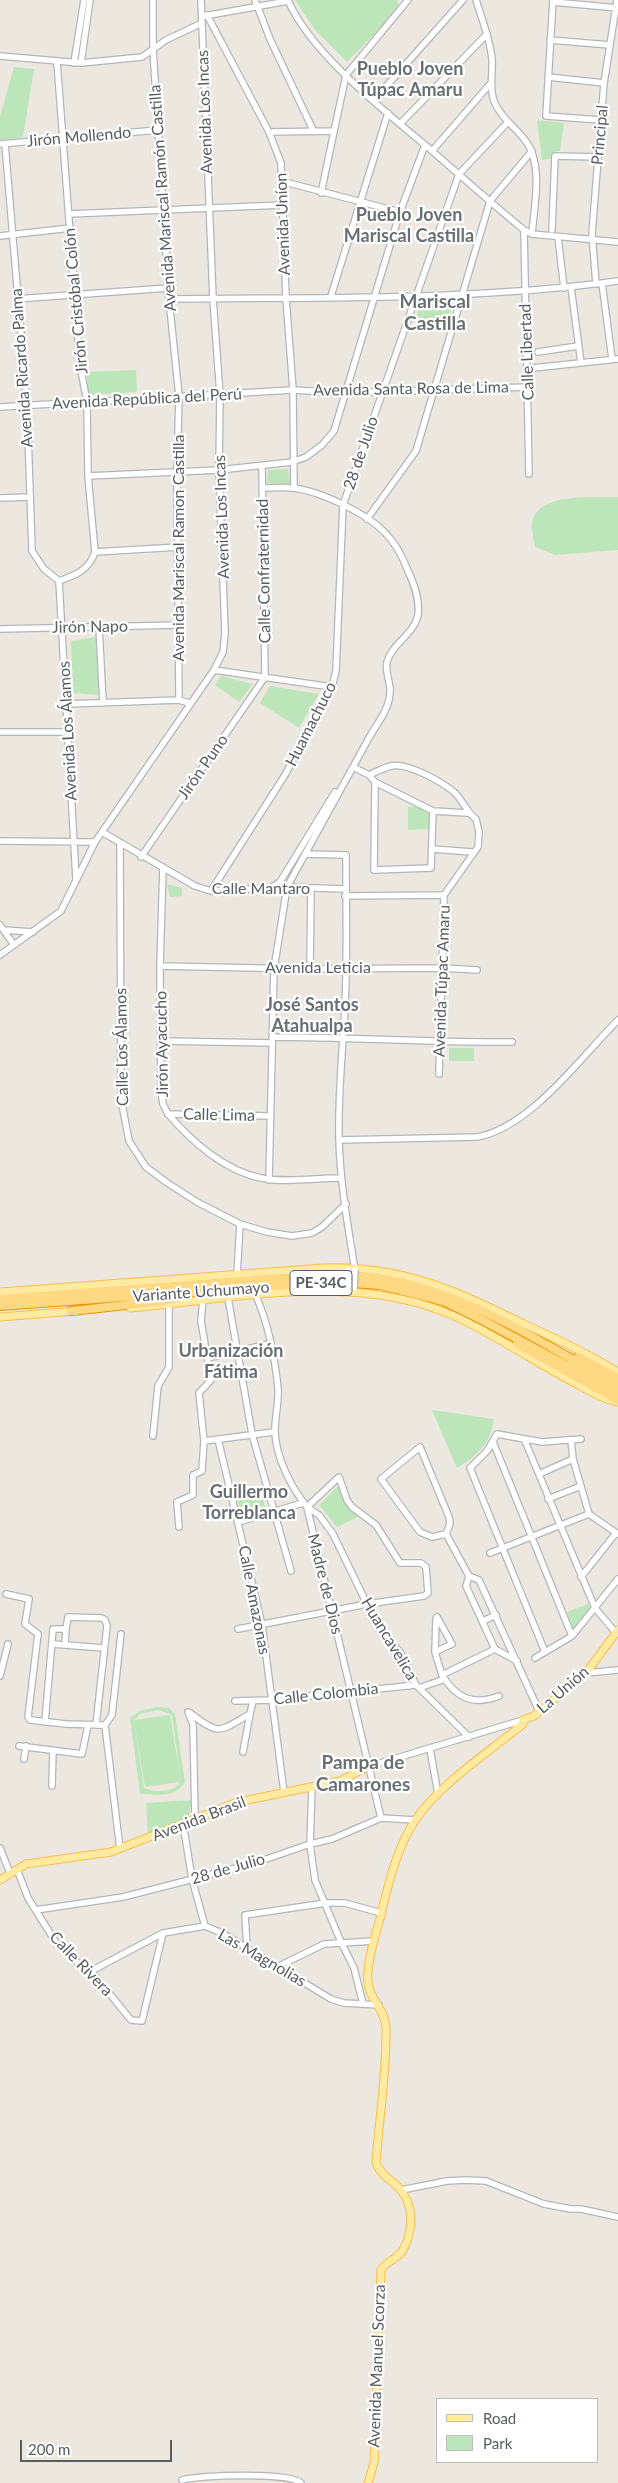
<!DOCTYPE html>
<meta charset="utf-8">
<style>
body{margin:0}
#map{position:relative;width:618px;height:2483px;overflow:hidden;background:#ece8df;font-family:Lato,sans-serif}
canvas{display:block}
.legend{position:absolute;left:436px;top:2398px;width:162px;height:65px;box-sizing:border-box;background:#fff;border:1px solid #bcbec0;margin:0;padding:6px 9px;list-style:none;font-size:15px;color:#585d61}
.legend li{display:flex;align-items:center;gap:10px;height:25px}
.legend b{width:25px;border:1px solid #bcbec0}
.scale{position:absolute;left:20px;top:2440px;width:152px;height:22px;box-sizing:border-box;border:2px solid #585d61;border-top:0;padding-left:6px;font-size:15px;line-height:18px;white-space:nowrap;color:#585d61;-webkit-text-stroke:4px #fff;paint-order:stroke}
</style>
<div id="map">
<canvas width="618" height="2483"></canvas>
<ul class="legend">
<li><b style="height:6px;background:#ffeaa1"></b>Road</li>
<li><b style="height:14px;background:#bce6b9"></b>Park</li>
</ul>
<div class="scale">200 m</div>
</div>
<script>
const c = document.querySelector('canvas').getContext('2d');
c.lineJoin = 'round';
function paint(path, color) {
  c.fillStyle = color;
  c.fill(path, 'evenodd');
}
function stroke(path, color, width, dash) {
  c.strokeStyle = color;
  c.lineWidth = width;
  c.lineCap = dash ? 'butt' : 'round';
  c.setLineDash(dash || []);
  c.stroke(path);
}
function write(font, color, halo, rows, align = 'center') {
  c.font = font + ' Lato,sans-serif';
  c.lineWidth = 4.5;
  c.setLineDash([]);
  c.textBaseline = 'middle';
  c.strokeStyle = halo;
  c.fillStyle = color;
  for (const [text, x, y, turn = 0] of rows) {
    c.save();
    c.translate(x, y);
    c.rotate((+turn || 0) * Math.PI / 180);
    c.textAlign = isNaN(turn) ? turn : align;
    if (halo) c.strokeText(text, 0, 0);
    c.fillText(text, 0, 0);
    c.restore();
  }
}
paint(new Path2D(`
 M 295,0 L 397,0 L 399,9 L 347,62 L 315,30 Z
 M 14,67 L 34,69 L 23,137 L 0,140 L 0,116 Z
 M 537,120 L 564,123 L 560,151 L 554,152 L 551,159 L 542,160 Z
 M 454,300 L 446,332 L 415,322 L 420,302 Z
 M 136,370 L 137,392 L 88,395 L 87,372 Z
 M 288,469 L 290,484 L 267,483 L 268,470 Z
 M 618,497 L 618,550 L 555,555 L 535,547 C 534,539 531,530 532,523 C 536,492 595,498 618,497 Z
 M 96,637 L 99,695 L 73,693 L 71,641 Z
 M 221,676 L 253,684 L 239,702 L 215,685 Z
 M 270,686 L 319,694 L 299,728 L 260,703 Z
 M 428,805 L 430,829 L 408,830 L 408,807 Z
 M 167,884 L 182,888 L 182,896 L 170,897 Z
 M 449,1048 L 474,1048 L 474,1061 L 449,1061 Z
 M 432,1410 L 494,1419 C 491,1443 477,1456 457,1468 Z
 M 339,1485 L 349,1509 L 360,1516 L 337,1527 L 319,1505 Z
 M 260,1487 L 266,1510 L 242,1517 L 235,1492 Z
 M 588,1604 L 591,1610 L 574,1631 L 567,1612 Z
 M 156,1707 L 169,1708 L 175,1714 L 185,1782 C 174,1799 157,1794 140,1794 L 130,1718 L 140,1711 ZM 158,1710 L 172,1715 L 181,1781 L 170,1715 L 134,1720 L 145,1787 L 180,1782 C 173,1793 155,1793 144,1788 L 134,1720 L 140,1714 Z
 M 191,1800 L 189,1817 L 148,1834 L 146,1803 Z`), '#bce6b9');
const minor = new Path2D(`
 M 153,0 L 153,49 L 169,299 L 179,396 L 177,472 L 179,700
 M 255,0 L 270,39 L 314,132
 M 288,0 C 310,53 387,113 431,150 C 462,177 492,204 524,230 L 532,234 L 618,242
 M 476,0 C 482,19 490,39 492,59 C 493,74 489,87 494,101 C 500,117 515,127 525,140 C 544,164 534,206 532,234
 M 553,0 L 546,116 L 601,120
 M 553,2 L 618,8
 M 207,15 L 269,132 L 281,163 L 286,298 L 293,390 L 294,488
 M 204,16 L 288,1
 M 550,40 L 610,45
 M 0,56 L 81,63 L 142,57 L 166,40 L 202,23
 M 57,62 L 80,365 L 87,402 L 88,476 L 95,552 C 89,570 76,575 59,581
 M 74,63 L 84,0
 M 81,63 L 90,0
 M 548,77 L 604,83
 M 374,100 L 463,0
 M 400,124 L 487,34
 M 269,132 L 333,131
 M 0,144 L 158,130
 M 5,144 L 27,405 L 32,551 L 44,569 L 59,581
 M 432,151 L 491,83
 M 281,181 L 400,212
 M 321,193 L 346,75 L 408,0
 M 69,214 L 282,205
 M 524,230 L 529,474
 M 552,230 L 555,156 L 598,157
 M 0,236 L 70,228
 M 558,237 L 564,288
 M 602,283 L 612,359
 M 596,284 L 592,234 L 604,83 L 617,0
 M 571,287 L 581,363
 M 331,296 L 388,113
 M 16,299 L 168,288
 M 169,299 C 318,297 470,301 618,281
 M 538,352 L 578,346
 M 533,368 L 618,359
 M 0,407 L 293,390 L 345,393 L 528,387
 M 88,476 L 219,470 L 292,462 L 306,457 L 322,445 L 334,431 L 400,212 L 425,145
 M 262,488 C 272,488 283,487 293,488 C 320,491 369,514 387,535 C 397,545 403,558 408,571 C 414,584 420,599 418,615 C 414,635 392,643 387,662 C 385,670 389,679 390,688 C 391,707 379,721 370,736 L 287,887 L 274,969 L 269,1180
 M 0,498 L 30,497
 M 367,519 L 416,451 L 490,201 L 532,151
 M 95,552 L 179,547
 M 59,581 L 76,879
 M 99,627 L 103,703
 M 0,629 L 180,625
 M 214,670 L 332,687
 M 66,704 L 179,700 L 189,703
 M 0,732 L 68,732
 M 353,767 L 369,775 L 375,782 L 433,811 L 468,813
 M 369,775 C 376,772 383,768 391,766 C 407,762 442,782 454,792 C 463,800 466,812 476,819 L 479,832 L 478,847 L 444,895 L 439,1074
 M 375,782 L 374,870 L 431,868 L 433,811
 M 102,832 L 195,886 L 211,891 L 287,887 L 345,889
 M 0,841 L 95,842
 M 120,843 L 121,1099 L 129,1141 L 146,1167 L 166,1182 L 197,1202 L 240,1224 L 267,1232 L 292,1236 L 312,1233 L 322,1227 L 346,1204
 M 432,849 L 472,852
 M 305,854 L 346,855 C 346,915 348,976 343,1037 C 341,1071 338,1104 339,1139 C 340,1182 348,1227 355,1270
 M 141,857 L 265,677 L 262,466
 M 163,867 L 160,966 L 161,1090 L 163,1104 L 168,1114 C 191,1141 225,1171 261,1178 C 284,1183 317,1178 341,1178
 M 272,887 L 280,882 L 335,792
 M 211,891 L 285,775 L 332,687 L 336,671 L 343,505 L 459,174 L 508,122
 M 345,896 L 444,895
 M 0,925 L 14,945
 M 4,930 L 33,932
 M 0,955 L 61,911 L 95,842 L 214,670 L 223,652 L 225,633 L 219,470 L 220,395 L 213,299 L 201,0
 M 160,966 L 304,969 L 443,968 L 477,970
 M 310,969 L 311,888
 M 272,1037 C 352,1037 432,1043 512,1042
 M 162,1041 L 272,1043
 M 168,1114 L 270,1116
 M 339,1140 L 477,1137 C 530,1128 581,1057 618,1020
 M 237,1275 L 240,1224
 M 256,1296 C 268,1323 275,1359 278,1388 C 279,1402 275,1416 275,1430 C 275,1456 291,1487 307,1507 L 381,1818
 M 228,1298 L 252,1434 L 291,1571
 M 207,1358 L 269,1344
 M 153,1436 L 158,1386 L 169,1367 L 169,1305
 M 218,1439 L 262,1625 L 284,1792
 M 571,1440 L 573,1459 L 589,1514 L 618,1534
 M 204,1441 L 274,1432
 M 525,1441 L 595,1608 L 616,1633
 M 493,1442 L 572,1636
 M 539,1474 L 573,1459
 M 548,1499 L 581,1486
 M 307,1507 L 319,1515 L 333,1534 L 379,1629 L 400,1652 L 416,1685 L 469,1737
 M 238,1522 L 303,1503
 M 179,1527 L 177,1502 L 193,1495 L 193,1475 L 202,1471 L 204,1441 L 199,1393 L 211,1380 L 201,1321 L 203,1300
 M 446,1534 L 432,1537 L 420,1532 L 381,1479 L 420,1447 L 449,1517 L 450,1524 L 446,1534 L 469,1576 L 479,1580 L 539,1711
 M 490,1553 L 589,1514
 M 469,1576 L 466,1586 L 495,1649 L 517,1661
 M 581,1577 L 616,1533
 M 6,1594 L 29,1599 L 25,1624 L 38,1634 L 28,1717 L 30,1720 L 66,1724 L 105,1725 L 112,1715 L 121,1634
 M 483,1621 L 496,1615
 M 238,1629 L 367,1604 L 424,1596 L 428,1593 L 426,1567 L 421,1563 L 400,1563 L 376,1525 L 352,1507 L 347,1500 L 339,1477 L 307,1507
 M 52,1644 L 104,1648
 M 65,1645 L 66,1629
 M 435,1652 L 452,1644 L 437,1617 L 436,1619 L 435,1652 L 442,1675 L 495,1649
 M 545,1652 L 470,1468 L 487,1451 L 497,1434 L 542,1442 L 581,1439
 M 535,1658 L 572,1636 L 618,1579
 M 586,1673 L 618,1670
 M 442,1675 C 456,1698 473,1706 499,1696
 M 0,1676 L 8,1644
 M 419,1688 L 445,1679
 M 235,1701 L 270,1700 L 416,1685
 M 188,1712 L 193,1724 L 195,1818
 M 190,1713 C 220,1736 218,1732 250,1714 L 253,1701
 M 45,1722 L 53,1629 L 66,1629 L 68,1617 L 102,1618 L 105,1620 L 107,1626 L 96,1725
 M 105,1725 L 120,1849
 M 19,1746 L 82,1754 L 88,1725
 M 430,1749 L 438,1794
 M 243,1752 L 250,1714
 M 24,1759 L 26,1746
 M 367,1767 L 523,1720
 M 52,1786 L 53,1750
 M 312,1786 L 310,1844 L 315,1880 L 341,1942 L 354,1968 L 363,2004
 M 183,1823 L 192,1879 L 205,1926
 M 0,1848 L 10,1873
 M 17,1869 L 28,1898 L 55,1941 L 78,1963 L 91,1971 L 131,2020 L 142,2021 L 163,1933
 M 36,1910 L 123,1897 L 252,1864 L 310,1844 L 332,1839 L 381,1818 L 415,1820
 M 247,1947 L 245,1915 L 326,1903 L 345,1903 L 381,1913
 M 277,1967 L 324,1944 L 374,1941
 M 91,1971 L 163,1933 L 205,1926 L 222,1933 L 331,1999 L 344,2003 L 379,2005
 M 401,2190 L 447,2181 L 465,2180 L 486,2181 L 544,2204 L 571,2209 L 581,2209 L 618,2217
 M 182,2480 C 200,2475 290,2472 301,2483`);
const major = new Path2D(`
 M 0,1292 L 323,1268 C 400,1264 459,1292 526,1325 C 557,1339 589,1354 618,1372
 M 130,1308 C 234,1299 356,1271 454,1316 C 496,1335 533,1361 573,1382 C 588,1390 602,1399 618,1402
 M 0,1317 L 76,1311
 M 0,1880 L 26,1864 L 111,1852 L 238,1802 L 340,1781 L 367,1767
 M 368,2483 L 374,2463 L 381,2270 C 386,2261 398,2259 403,2250 C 413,2231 415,2205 399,2188 C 391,2180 380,2174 376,2163 C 379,2118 387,2072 386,2027 C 385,2009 369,1999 368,1982 C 366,1965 375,1936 380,1919 C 388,1886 396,1848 416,1819 C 440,1784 490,1751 523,1724 L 523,1720 L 534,1716 L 586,1673 L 618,1630`);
const highway = new Path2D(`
 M 0,1299 L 328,1275 C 439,1272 524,1334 618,1385
 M 0,1306 L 314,1283 L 340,1282 L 380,1285 L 443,1301 L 482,1320 L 618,1393
 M 71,1311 L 163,1301 L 181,1297
 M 517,1344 L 618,1400
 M 578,1357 L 618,1378`);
stroke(minor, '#b2b6bb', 8);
stroke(major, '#fabd4a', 9);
stroke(highway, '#eb9300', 10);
stroke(minor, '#fff', 5.5);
stroke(major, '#ffeaa1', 7);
stroke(highway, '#ffd883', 8);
const minorBridge = new Path2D(`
 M 348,1288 L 348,1270
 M 354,1288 L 355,1270`);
stroke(minorBridge, '#b2b6bb', 8, []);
stroke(minorBridge, '#fff', 5.5);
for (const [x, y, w] of [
 [321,1283,62]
]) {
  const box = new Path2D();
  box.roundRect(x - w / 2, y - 12.5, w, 25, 4);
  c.fillStyle = '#fff';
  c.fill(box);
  stroke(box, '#585d61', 1);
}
write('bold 15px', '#585d61', null, [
 ["PE-34C",321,1283]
]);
write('16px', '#585d61', '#fff', [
 ["Avenida Los Incas",205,112,-92],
 ["Principal",600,135,-85],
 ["Jirón Mollendo",79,137,-5],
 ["Avenida Mariscal Ramón Castilla",163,198,-94],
 ["Avenida Uníon",283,224,-92],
 ["Jirón Cristóbal Colón",76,301,-95],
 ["Calle Libertad",527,352,-92],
 ["Avenida Ricardo Palma",22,368,-94],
 ["Avenida Santa Rosa de Lima",411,389,-1],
 ["Avenida República del Perú",147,399,-3],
 ["28 de Julio",361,453,-71],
 ["Avenida Los Incas",222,517,-92],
 ["Avenida Mariscal Ramon Castilla",179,548,-90],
 ["Calle Confraternidad",264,571,-91],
 ["Jirón Napo",90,627,-1],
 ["Huamachuco",311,724,-63],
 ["Avenida Los Álamos",68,731,-93],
 ["Jirón Puno",203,767,-55],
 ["Calle Mantaro",261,889],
 ["Avenida Leticia",318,968],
 ["Avenida Túpac Amaru",442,981,-88],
 ["Jirón Ayacucho",162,1044,-91],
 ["Calle Los Álamos",122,1047,-91],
 ["Calle Lima",219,1115,1],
 ["Variante Uchumayo",201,1292,-4],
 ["Madre de Dios",325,1584,76],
 ["Calle Amazonas",254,1600,79],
 ["Huancavelica",389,1639,59],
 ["La Unión",563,1690,-41],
 ["Calle Colombia",326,1694,-6],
 ["Avenida Brasil",199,1819,-21],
 ["28 de Julio",228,1869,-16],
 ["Las Magnolias",262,1958,30],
 ["Calle Rivera",81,1964,46],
 ["Avenida Manuel Scorza",377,2366,-88]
]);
write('bold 18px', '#696f73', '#fff', [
 ["Pueblo Joven",410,69],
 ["Túpac Amaru",410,90],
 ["Pueblo Joven",409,215],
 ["Mariscal Castilla",409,236],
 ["José Santos",312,1005],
 ["Atahualpa",312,1026],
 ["Urbanización",231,1351],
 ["Fátima",231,1372],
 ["Guillermo",249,1492],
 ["Torreblanca",249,1513]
]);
write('bold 19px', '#696f73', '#fff', [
 ["Mariscal",435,302],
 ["Castilla",435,324],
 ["Pampa de",363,1763],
 ["Camarones",363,1785]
]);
</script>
